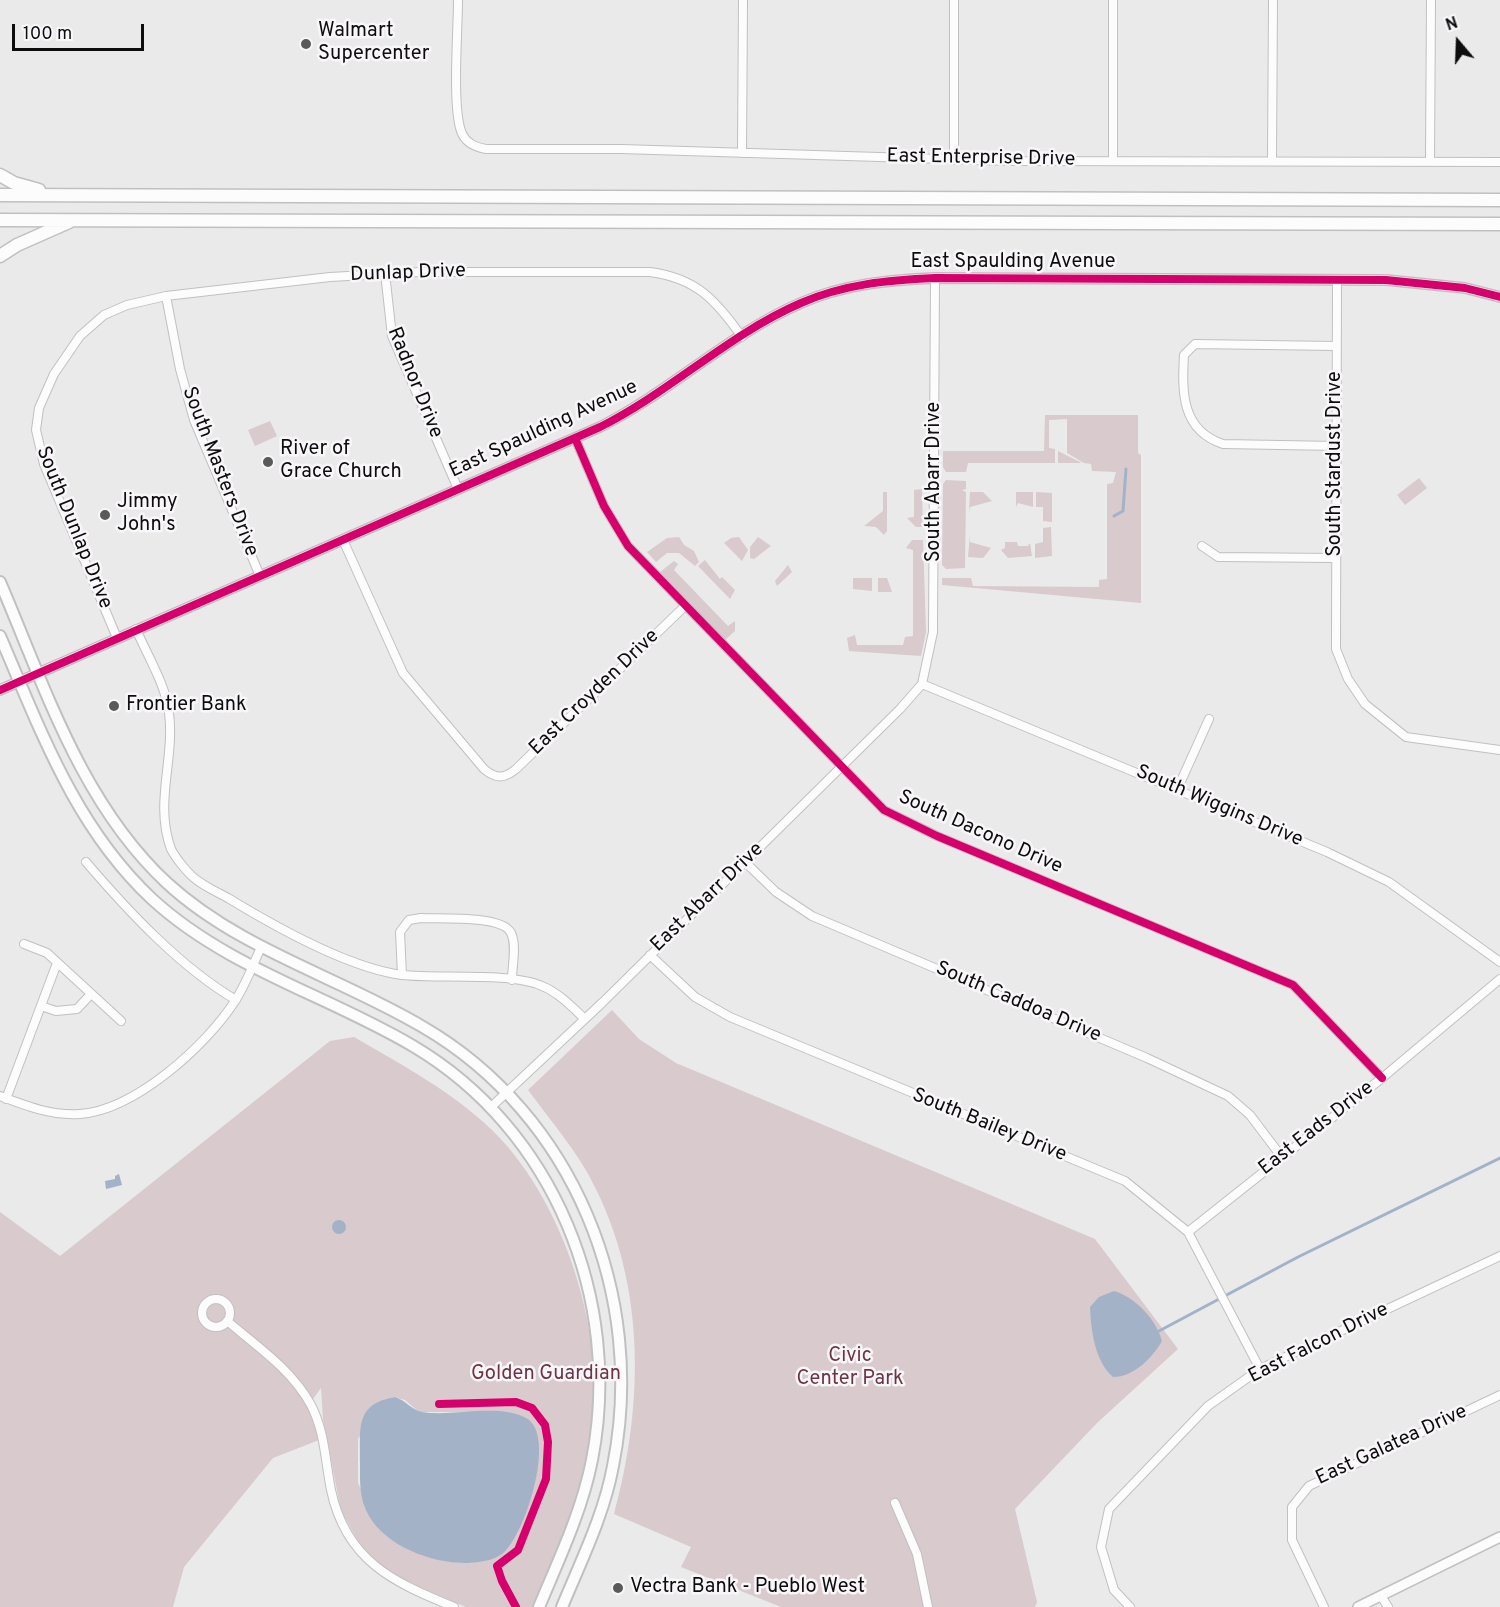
<!DOCTYPE html>
<style>
body{margin:0}
#map{position:relative;width:1500px;height:1607px;overflow:hidden;background:#eaeaeb;font-family:Overpass,sans-serif}
canvas{display:block}
.north{position:absolute;left:1428px;top:12px;width:60px;height:60px;-webkit-text-stroke:4px #f8f6f9;paint-order:stroke;rotate:341deg;font-size:16px;font-weight:700;line-height:24px;text-align:center;color:#0d0d0d}
.north::after{content:'';display:block;margin:auto;width:21px;height:27px;background:#0d0d0d;clip-path:polygon(50% 0,100% 100%,50% 72%,0 100%)}
.scale{position:absolute;left:12px;top:24px;width:132px;height:27px;box-sizing:border-box;border:3px solid #0d0d0d;border-top:0;padding-left:8px;font-size:18px;line-height:21px;white-space:nowrap;color:#0d0d0d;-webkit-text-stroke:4px #f8f6f9;paint-order:stroke}
</style>
<div id="map">
<canvas width="1500" height="1607"></canvas>
<div class="north">N</div>
<div class="scale">100 m</div>
</div>
<script>
const c = document.querySelector('canvas').getContext('2d');
c.lineJoin = 'round';
function paint(path, color) {
  c.fillStyle = color;
  c.fill(path, 'evenodd');
}
function stroke(path, color, width, dash) {
  c.strokeStyle = color;
  c.lineWidth = width;
  c.lineCap = dash ? 'butt' : 'round';
  c.setLineDash(dash || []);
  c.stroke(path);
}
function write(font, color, halo, rows, align = 'center') {
  c.font = font + ' Overpass,sans-serif';
  c.lineWidth = 5;
  c.setLineDash([]);
  c.textBaseline = 'middle';
  c.strokeStyle = halo;
  c.fillStyle = color;
  for (const [text, x, y, turn = 0] of rows) {
    c.save();
    c.translate(x, y);
    c.rotate((+turn || 0) * Math.PI / 180);
    c.textAlign = isNaN(turn) ? turn : align;
    if (halo) c.strokeText(text, 0, 0);
    c.fillText(text, 0, 0);
    c.restore();
  }
}
paint(new Path2D(`
 M 1045,415 L 1138,415 L 1138,453 L 1141,455 L 1141,603 L 942,585 L 942,578 L 971,578 L 973,586 L 1099,587 L 1099,580 L 1107,579 L 1107,484 L 1113,483 L 1116,472 L 1092,471 L 1091,464 L 1084,463 L 1067,453 L 1067,419 L 1049,420 L 1049,448 L 1055,449 L 1055,463 L 968,463 L 966,472 L 946,472 L 943,467 L 943,451 L 1044,451 Z
 M 270,421 L 277,436 L 255,446 L 248,430 Z
 M 1058,451 L 1080,462 L 1081,463 L 1058,463 Z
 M 1419,478 L 1427,488 L 1405,505 L 1397,495 Z
 M 946,480 L 966,481 L 966,489 L 962,490 L 966,492 L 965,568 L 946,569 L 942,565 L 943,484 Z
 M 922,489 L 923,527 L 916,527 L 907,518 L 914,517 L 914,490 Z
 M 883,492 L 887,492 L 887,531 L 884,535 L 876,527 L 864,526 L 883,511 Z
 M 970,492 L 983,492 L 992,501 L 970,507 L 969,513 Z
 M 1016,492 L 1033,492 L 1033,507 L 1018,503 L 1016,507 Z
 M 1036,492 L 1052,493 L 1052,522 L 1043,521 L 1043,507 L 1036,507 Z
 M 1051,527 L 1052,556 L 1035,558 L 1035,544 L 1043,542 L 1043,528 Z
 M 970,535 L 970,542 L 991,548 L 983,558 L 968,557 Z
 M 679,537 L 684,545 L 694,551 L 699,562 L 695,566 L 679,553 L 667,553 L 656,562 L 647,552 L 667,538 Z
 M 739,537 L 748,550 L 742,561 L 724,543 L 731,538 Z
 M 758,537 L 771,546 L 754,559 L 750,558 L 750,547 Z
 M 912,540 L 923,540 L 926,632 L 921,656 L 849,651 L 847,638 L 855,635 L 857,645 L 903,645 L 905,637 L 913,636 L 913,550 L 906,548 Z
 M 1005,542 L 1017,542 L 1018,546 L 1028,546 L 1030,543 L 1032,556 L 1008,558 L 1001,550 L 1005,548 Z
 M 705,560 L 720,579 L 722,577 L 735,590 L 730,599 L 698,566 Z
 M 674,561 L 678,564 L 674,570 L 728,626 L 735,621 L 735,631 L 725,640 L 660,572 Z
 M 788,565 L 792,572 L 777,586 L 775,581 Z
 M 853,578 L 872,578 L 872,591 L 853,589 Z
 M 878,578 L 887,578 L 892,592 L 878,592 Z
 M 612,1010 L 639,1039 L 676,1063 L 1095,1239 L 1178,1349 L 1097,1423 L 1015,1509 L 1037,1602 L 1035,1607 L 781,1607 L 681,1567 L 691,1547 L 614,1514 C 645,1401 646,1277 587,1172 C 570,1143 548,1117 528,1090 Z
 M 354,1037 C 402,1065 453,1092 493,1131 C 569,1206 611,1350 590,1455 C 579,1508 553,1557 532,1607 L 466,1607 L 398,1579 L 362,1548 L 341,1511 L 323,1419 L 321,1388 L 310,1403 L 319,1440 L 273,1458 L 184,1567 L 173,1607 L 0,1607 L 0,1212 L 60,1256 L 330,1041 ZM 394,1397 L 405,1400 L 419,1412 L 493,1412 L 524,1417 L 463,1563 L 444,1561 L 412,1551 L 393,1539 L 381,1530 L 358,1483 L 358,1439 L 385,1399 Z`), '#d8cacd');
paint(new Path2D(`
 M 119,1174 L 122,1185 L 106,1189 L 105,1181 L 115,1179 L 115,1176 Z
 M332 1227a7 7 0 1 1 14 0a7 7 0 1 1-14 0Z
 M 1114,1291 C 1135,1297 1156,1319 1162,1341 C 1152,1358 1134,1377 1113,1377 C 1095,1361 1091,1331 1090,1307 L 1099,1297 Z
 M 395,1397 C 405,1400 412,1410 422,1412 C 452,1417 498,1403 526,1418 C 558,1435 524,1538 502,1554 C 492,1561 480,1562 468,1563 C 434,1564 387,1547 369,1516 C 359,1499 360,1482 360,1463 C 361,1431 353,1404 395,1397 Z`), '#a3b2c7');
stroke(new Path2D(`
 M 1114,516 L 1123,511 L 1126,469
 M 1159,1331 L 1298,1257 L 1500,1158`), '#a3b2c7', 3);
const minor = new Path2D(`
 M 458,0 C 458,31 452,105 461,131 C 465,143 475,147 486,149 L 621,149 L 1008,161 L 1500,162
 M 742,153 L 743,0
 M 954,160 L 954,0
 M 1113,161 L 1113,0
 M 1272,161 L 1273,0
 M 1430,161 L 1431,0
 M 385,273 L 392,336 L 458,489
 M 1337,280 L 1336,649 L 1348,679 L 1365,704 L 1406,737 L 1500,750
 M 166,296 L 180,369 L 194,420 L 260,576
 M 1336,346 L 1195,344 L 1184,355 C 1182,392 1181,430 1223,444 L 1336,446
 M 575,438 L 604,506 L 628,546 L 884,810 L 937,836 L 1293,985 L 1382,1078
 M 343,540 L 403,673 L 484,769 C 496,779 504,779 516,769 L 685,606
 M 1202,546 L 1218,557 L 1336,558
 M 136,629 C 147,655 166,685 169,713 C 175,759 154,803 171,849 C 175,857 186,871 193,877 C 203,886 217,892 228,898 C 274,926 349,968 402,975 C 439,979 511,972 542,986 C 559,993 572,1007 585,1019
 M 117,638 L 44,464 L 36,430 L 39,408 L 54,374 L 80,336 L 104,315 L 127,305 L 166,296 L 330,277 L 421,272 L 650,272 C 696,278 716,300 742,337
 M 922,684 L 1327,852 L 1389,882 L 1500,962
 M 1177,790 L 1209,719
 M 86,862 C 128,911 180,967 236,1000
 M 745,862 L 776,892 L 812,916 L 1147,1058 L 1228,1096 L 1250,1115 L 1281,1156
 M 24,944 L 47,953 L 121,1021
 M 650,955 L 695,997 L 730,1017 L 1125,1181 L 1188,1232 L 1260,1369
 M 402,975 L 400,932 L 409,920 L 421,918 C 440,919 503,915 511,933 C 517,945 512,966 512,980
 M 41,1006 L 56,1011 L 77,1009 L 91,994
 M 0,1096 C 26,1106 52,1116 80,1114 C 135,1110 206,1046 235,1001 C 246,984 253,965 261,947
 M 6,1099 L 57,963
 M 490,1108 L 603,1002 L 900,709 L 922,684 L 933,632 L 935,278
 M 1188,1232 L 1382,1078 L 1500,979
 M202 1313a14 14 0 1 1 28 0a14 14 0 1 1-28 0Z
 M 227,1321 C 257,1346 292,1370 311,1405 C 325,1432 325,1460 331,1490 C 346,1561 393,1582 454,1607
 M 895,1503 L 917,1554 L 928,1607
 M 1381,1596 L 1388,1607
 M 1130,1607 L 1114,1590 L 1101,1547 L 1109,1509 L 1208,1406 L 1260,1369 L 1500,1256
 M 1324,1607 L 1292,1540 L 1292,1507 L 1309,1486 L 1500,1395`);
const tertiary = new Path2D(`
 M 0,690 L 600,427 C 670,392 729,334 801,303 C 844,284 889,280 935,278 L 1386,280 L 1465,288 L 1500,297
 M 1358,1607 L 1500,1537`);
const secondary = new Path2D(`
 M 0,582 C 45,687 81,803 167,883 C 240,950 339,977 423,1027 C 574,1115 647,1296 613,1466 C 604,1515 581,1561 562,1607
 M 0,636 C 41,731 75,827 152,899 C 227,968 327,995 413,1046 C 555,1130 623,1301 592,1460 C 582,1511 559,1559 539,1607`);
const trunk = new Path2D(`
 M 0,175 L 14,183 L 39,190
 M 0,195 L 1500,200
 M 0,220 L 1500,224
 M 0,256 L 17,245 L 69,222`);
stroke(minor, '#c1c0c1', 10);
stroke(tertiary, '#c1c0c1', 12);
stroke(secondary, '#c1c0c1', 14);
stroke(trunk, '#c1c0c1', 15);
stroke(minor, '#fcfcfc', 8);
stroke(tertiary, '#fcfcfc', 9);
stroke(secondary, '#fcfcfc', 10);
stroke(trunk, '#fcfcfc', 12);
stroke(new Path2D(`
 M 575,438 L 604,506 L 628,546 L 884,810 L 937,836 L 1293,985 L 1382,1078
 M 0,690 L 600,427 C 670,392 729,334 801,303 C 844,284 889,280 935,278 L 1386,280 L 1465,288 L 1500,297
 M 439,1404 L 516,1402 L 532,1408 L 545,1425 L 548,1442 L 546,1479 L 518,1550 L 497,1566 L 502,1581 L 516,1607`), '#d6006c', 8);
for (const [x, y, r, color] of [
 [306,44,6,"#5a5a5b"],
 [268,462,6,"#5a5a5b"],
 [105,515,6,"#5a5a5b"],
 [114,706,6,"#5a5a5b"],
 [618,1588,6,"#5a5a5b"]
]) {
  const dot = new Path2D();
  dot.arc(x, y, r, 0, 2 * Math.PI);
  c.fillStyle = color;
  c.fill(dot);
  stroke(dot, '#f8f6f9', 2);
}
write('20px', '#0d0d0d', '#f8f6f9', [
 ["Walmart",318,32],
 ["Supercenter",318,55],
 ["River of",280,450],
 ["Grace Church",280,473],
 ["Jimmy",117,503],
 ["John's",117,526],
 ["Frontier Bank",126,706],
 ["Vectra Bank - Pueblo West",630,1588]
], 'left');
write('20px', '#0d0d0d', '#f8f6f9', [
 ["East Enterprise Drive",981,159,1],
 ["East Spaulding Avenue",1013,263],
 ["Dunlap Drive",408,274,-2],
 ["Radnor Drive",414,383,68],
 ["East Spaulding Avenue",544,430,-25],
 ["South Stardust Drive",1336,464,-90],
 ["South Masters Drive",219,472,69],
 ["South Abarr Drive",935,482,-90],
 ["South Dunlap Drive",73,528,68],
 ["East Croyden Drive",595,693,-44],
 ["South Wiggins Drive",1219,807,23],
 ["South Dacono Drive",980,833,24],
 ["East Abarr Drive",708,898,-44],
 ["South Caddoa Drive",1018,1003,23],
 ["South Bailey Drive",989,1126,22],
 ["East Eads Drive",1317,1129,-38],
 ["East Falcon Drive",1319,1344,-27],
 ["East Galatea Drive",1392,1446,-25]
]);
write('20px', '#6c3544', '#f8f6f9', [
 ["Civic",850,1357],
 ["Center Park",850,1380],
 ["Golden Guardian",546,1375]
]);
</script>
